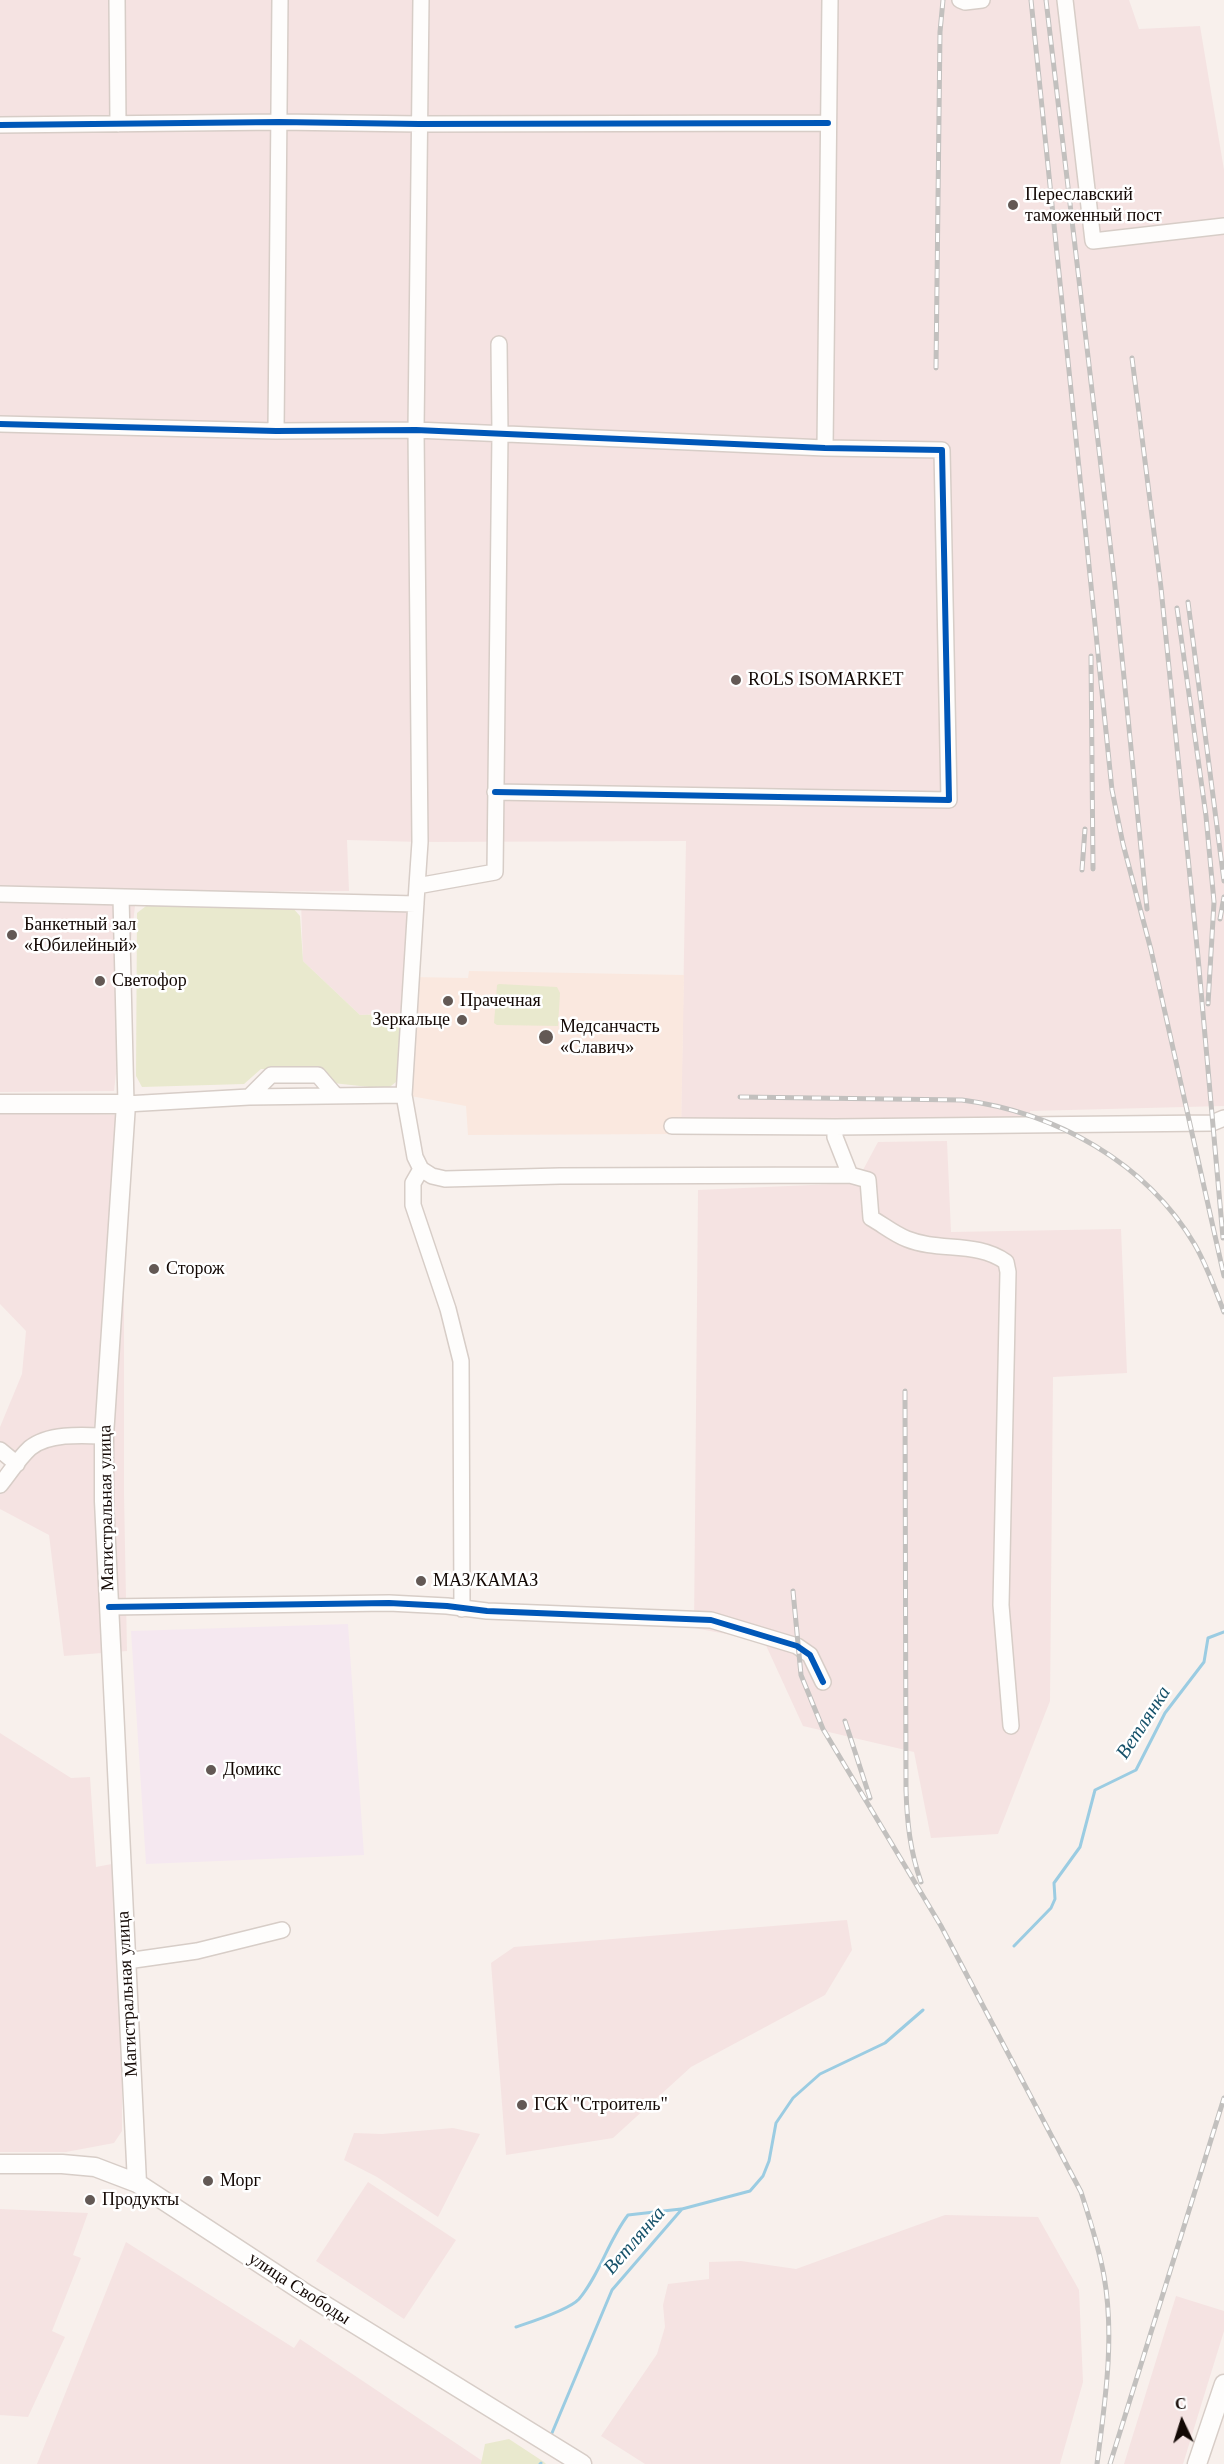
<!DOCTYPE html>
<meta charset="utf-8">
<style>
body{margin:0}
#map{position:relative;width:1224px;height:2464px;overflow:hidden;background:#f8f0ec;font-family:Georgia,serif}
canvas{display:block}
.north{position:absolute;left:1152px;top:2392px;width:60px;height:60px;-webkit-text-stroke:4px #fff;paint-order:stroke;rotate:356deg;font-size:16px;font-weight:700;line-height:24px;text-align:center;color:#130804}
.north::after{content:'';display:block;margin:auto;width:21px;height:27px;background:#130804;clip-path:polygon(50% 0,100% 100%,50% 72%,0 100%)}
</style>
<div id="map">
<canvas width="1224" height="2464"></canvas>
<div class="north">С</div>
</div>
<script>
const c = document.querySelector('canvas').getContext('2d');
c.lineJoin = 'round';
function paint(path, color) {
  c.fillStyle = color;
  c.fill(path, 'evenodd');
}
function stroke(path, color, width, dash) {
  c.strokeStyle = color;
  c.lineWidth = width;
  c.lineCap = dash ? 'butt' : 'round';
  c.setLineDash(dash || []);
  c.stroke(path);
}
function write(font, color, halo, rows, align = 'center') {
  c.font = font + ' Georgia,serif';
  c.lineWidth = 5;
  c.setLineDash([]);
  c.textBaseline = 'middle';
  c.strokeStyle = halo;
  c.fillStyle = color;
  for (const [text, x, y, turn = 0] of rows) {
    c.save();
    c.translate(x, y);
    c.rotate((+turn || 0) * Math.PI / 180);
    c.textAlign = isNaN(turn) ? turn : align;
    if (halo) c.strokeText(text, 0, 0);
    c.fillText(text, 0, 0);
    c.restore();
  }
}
paint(new Path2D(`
 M 348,1624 L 364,1855 L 146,1864 L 131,1631 Z`), '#f5e8f0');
paint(new Path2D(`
 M 0,0 L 1129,0 L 1139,29 L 1200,26 L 1224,170 L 1224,1106 L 1030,1111 L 1031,1122 L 681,1122 L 686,841 L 420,842 L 347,840 L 349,891 L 0,893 Z
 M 0,894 L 136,897 L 114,1091 L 0,1092 Z
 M 301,902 L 415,904 L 409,1013 L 360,1015 L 303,961 Z
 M 0,1111 L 124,1115 L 124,1494 L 127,1651 L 64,1656 L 49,1535 L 0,1509 L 0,1485 L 17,1464 L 0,1449 L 0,1427 L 22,1374 L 26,1331 L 0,1304 Z
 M 947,1141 L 951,1232 L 1121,1229 L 1127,1373 L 1053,1377 L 1050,1701 L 998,1834 L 931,1838 L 914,1752 L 803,1726 L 764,1641 L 694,1628 L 698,1190 L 856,1183 L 878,1142 Z
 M 0,1733 L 71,1778 L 90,1777 L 96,1867 L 122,1862 L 122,2131 L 114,2143 L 66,2152 L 0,2152 Z
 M 847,1920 L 852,1950 L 825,1995 L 691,2067 L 613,2138 L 506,2155 L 491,1963 L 514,1947 Z
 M 453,2128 L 480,2134 L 438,2217 L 377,2177 L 344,2160 L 354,2133 L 382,2134 Z
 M 368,2182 L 456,2240 L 404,2319 L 316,2261 Z
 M 0,2209 L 88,2213 L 73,2255 L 81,2258 L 52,2331 L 65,2337 L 28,2417 L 0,2415 Z
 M 945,2215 L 1038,2217 L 1079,2290 L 1083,2382 L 1060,2464 L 645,2464 L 601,2436 L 657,2354 L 665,2327 L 663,2305 L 668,2284 L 709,2279 L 709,2262 L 741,2261 L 796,2269 Z
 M 126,2242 L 294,2348 L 300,2339 L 484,2462 L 482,2464 L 37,2464 Z
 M 1176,2296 L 1224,2311 L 1224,2331 L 1183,2464 L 1124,2464 Z`), '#f5e3e2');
paint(new Path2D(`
 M 469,971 L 684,975 L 681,1134 L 468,1135 L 466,1106 L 405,1095 L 411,977 L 468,978 Z`), '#fae8df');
paint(new Path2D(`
 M 150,903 L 292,907 L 300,916 L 303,961 L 360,1015 L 409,1013 L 400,1079 L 387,1089 L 333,1083 L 321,1070 L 261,1069 L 244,1084 L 142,1087 L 136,1076 L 137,913 Z
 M 499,984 L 557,987 L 560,993 L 558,1026 L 497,1025 L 494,1023 L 497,985 Z
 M 509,2439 L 544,2462 L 546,2464 L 481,2464 L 485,2444 Z`), '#e9e9ce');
stroke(new Path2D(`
 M 1014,1946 L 1051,1908 L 1055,1899 L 1054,1883 L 1080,1847 L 1095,1790 L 1136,1770 L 1165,1713 L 1204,1662 L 1208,1638 L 1224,1632
 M 516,2327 C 531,2322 569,2310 579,2299 C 600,2274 608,2241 628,2215 L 681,2209
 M 552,2433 L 612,2290 L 682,2209 L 750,2191 L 763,2176 L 769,2161 L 776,2123 L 793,2098 L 820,2074 L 885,2043 L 923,2010
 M 540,2464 L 541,2463`), '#9bcce2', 3);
const minor = new Path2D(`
 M 117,0 L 118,124
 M 960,0 L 965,2 L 982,0
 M 1065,0 L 1093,241 L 1224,226
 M 0,125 L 279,122 L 419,124 L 828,123
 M 499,344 L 500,433 L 495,872 L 417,886 L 404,1095 L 415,1157 L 421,1169 L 432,1176 L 445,1179 L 560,1176 L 850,1175
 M 0,424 L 276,431 L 416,430 L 825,448 L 942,450 L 949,800 L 495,792
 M 276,431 L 280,0
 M 825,448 L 830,0
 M 417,886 L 420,842 L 416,430 L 421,0
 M 0,894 L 416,904
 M 121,897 L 126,1104 L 249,1097 L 404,1095
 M 249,1097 L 271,1075 L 318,1075 L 336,1096
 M 672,1126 L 835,1127 L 1212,1123 L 1224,1118
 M 835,1127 L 835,1137 L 850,1175 L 868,1180 L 871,1218 C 882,1224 894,1234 907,1239 C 939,1252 977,1241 1006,1262 L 1008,1272 L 1001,1605 L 1011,1726
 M 421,1169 L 413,1183 L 413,1205 L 448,1309 L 461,1361 L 462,1609
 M 0,1450 L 17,1464
 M 0,1485 C 9,1474 19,1458 30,1448 C 48,1433 82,1435 104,1436
 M 109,1607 L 389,1603 L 447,1606 L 487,1611 L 711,1620 L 797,1646 L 810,1655 L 823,1682
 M 127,1961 L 197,1951 L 282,1930`);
const major = new Path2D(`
 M 0,1104 L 126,1104 L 104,1436 L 104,1501 L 137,2183
 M 0,2164 L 62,2164 L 95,2167 L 137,2183 L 308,2295 L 582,2464
 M 1197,2464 L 1224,2384`);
stroke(minor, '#d7cdc7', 18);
stroke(major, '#d7cdc7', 21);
stroke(minor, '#fefdfc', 15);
stroke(major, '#fefdfc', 18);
const rail = new Path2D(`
 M 1031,0 L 1112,790 L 1123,844 L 1151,950 L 1224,1276
 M 1046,0 L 1114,577 L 1147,909
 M 1132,358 L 1161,588 L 1198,957 L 1223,1238
 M 936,368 L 940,32 L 943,0
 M 1188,602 L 1224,881
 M 1177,608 L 1206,816 L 1214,902 L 1208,1004
 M 1091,656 L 1093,869
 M 1082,870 L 1085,829
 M 1220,919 L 1224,897
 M 740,1097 L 962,1100 C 1055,1112 1146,1162 1195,1245 C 1207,1266 1215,1289 1224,1312
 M 905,1391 L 906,1790 C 907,1822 910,1851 921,1882
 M 793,1591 L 801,1675 L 823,1729 L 941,1926 L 1081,2192 C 1090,2220 1099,2247 1104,2276 C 1115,2338 1105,2402 1097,2464
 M 845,1721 L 870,1798
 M 1110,2464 L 1224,2098`);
stroke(rail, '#c2c0be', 5);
stroke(rail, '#fff', 3, [9]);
stroke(new Path2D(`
 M 0,125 L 279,122 L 419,124 L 828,123
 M 0,424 L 276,431 L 416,430 L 825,448 L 942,450 L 949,800 L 495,792
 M 109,1607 L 389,1603 L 447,1606 L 487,1611 L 711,1620 L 797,1646 L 810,1655 L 823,1682`), '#0057b8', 6);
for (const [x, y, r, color] of [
 [1013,205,6,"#635955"],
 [736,680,6,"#635955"],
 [12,935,6,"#635955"],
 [100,981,6,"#635955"],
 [448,1001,6,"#635955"],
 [462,1020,6,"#635955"],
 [546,1037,8,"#635955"],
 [154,1269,6,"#635955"],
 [421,1581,6,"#635955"],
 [211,1770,6,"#635955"],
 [522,2105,6,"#635955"],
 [208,2181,6,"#635955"],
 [90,2200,6,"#635955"]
]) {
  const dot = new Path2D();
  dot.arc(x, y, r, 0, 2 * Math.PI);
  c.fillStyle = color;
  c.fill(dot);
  stroke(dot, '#fff', 2);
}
write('18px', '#130804', '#fff', [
 ["Переславский",1025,195],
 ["таможенный пост",1025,216],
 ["ROLS ISOMARKET",748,680],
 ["Банкетный зал",24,925],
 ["«Юбилейный»",24,946],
 ["Светофор",112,981],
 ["Прачечная",460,1001],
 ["Зеркальце",450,1020,"right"],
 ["Медсанчасть",560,1027],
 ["«Славич»",560,1048],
 ["Сторож",166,1269],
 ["МАЗ/КАМАЗ",433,1581],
 ["Домикс",223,1770],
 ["ГСК \"Строитель\"",534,2105],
 ["Морг",220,2181],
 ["Продукты",102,2200]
], 'left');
write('18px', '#130804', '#fff', [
 ["Магистральная улица",107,1508,-91],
 ["Магистральная улица",128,1994,-93],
 ["улица Свободы",299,2289,33]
]);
write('italic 20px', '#17526a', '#fff', [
 ["Ветлянка",1144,1723,-57],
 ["Ветлянка",635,2241,-49]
]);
</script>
